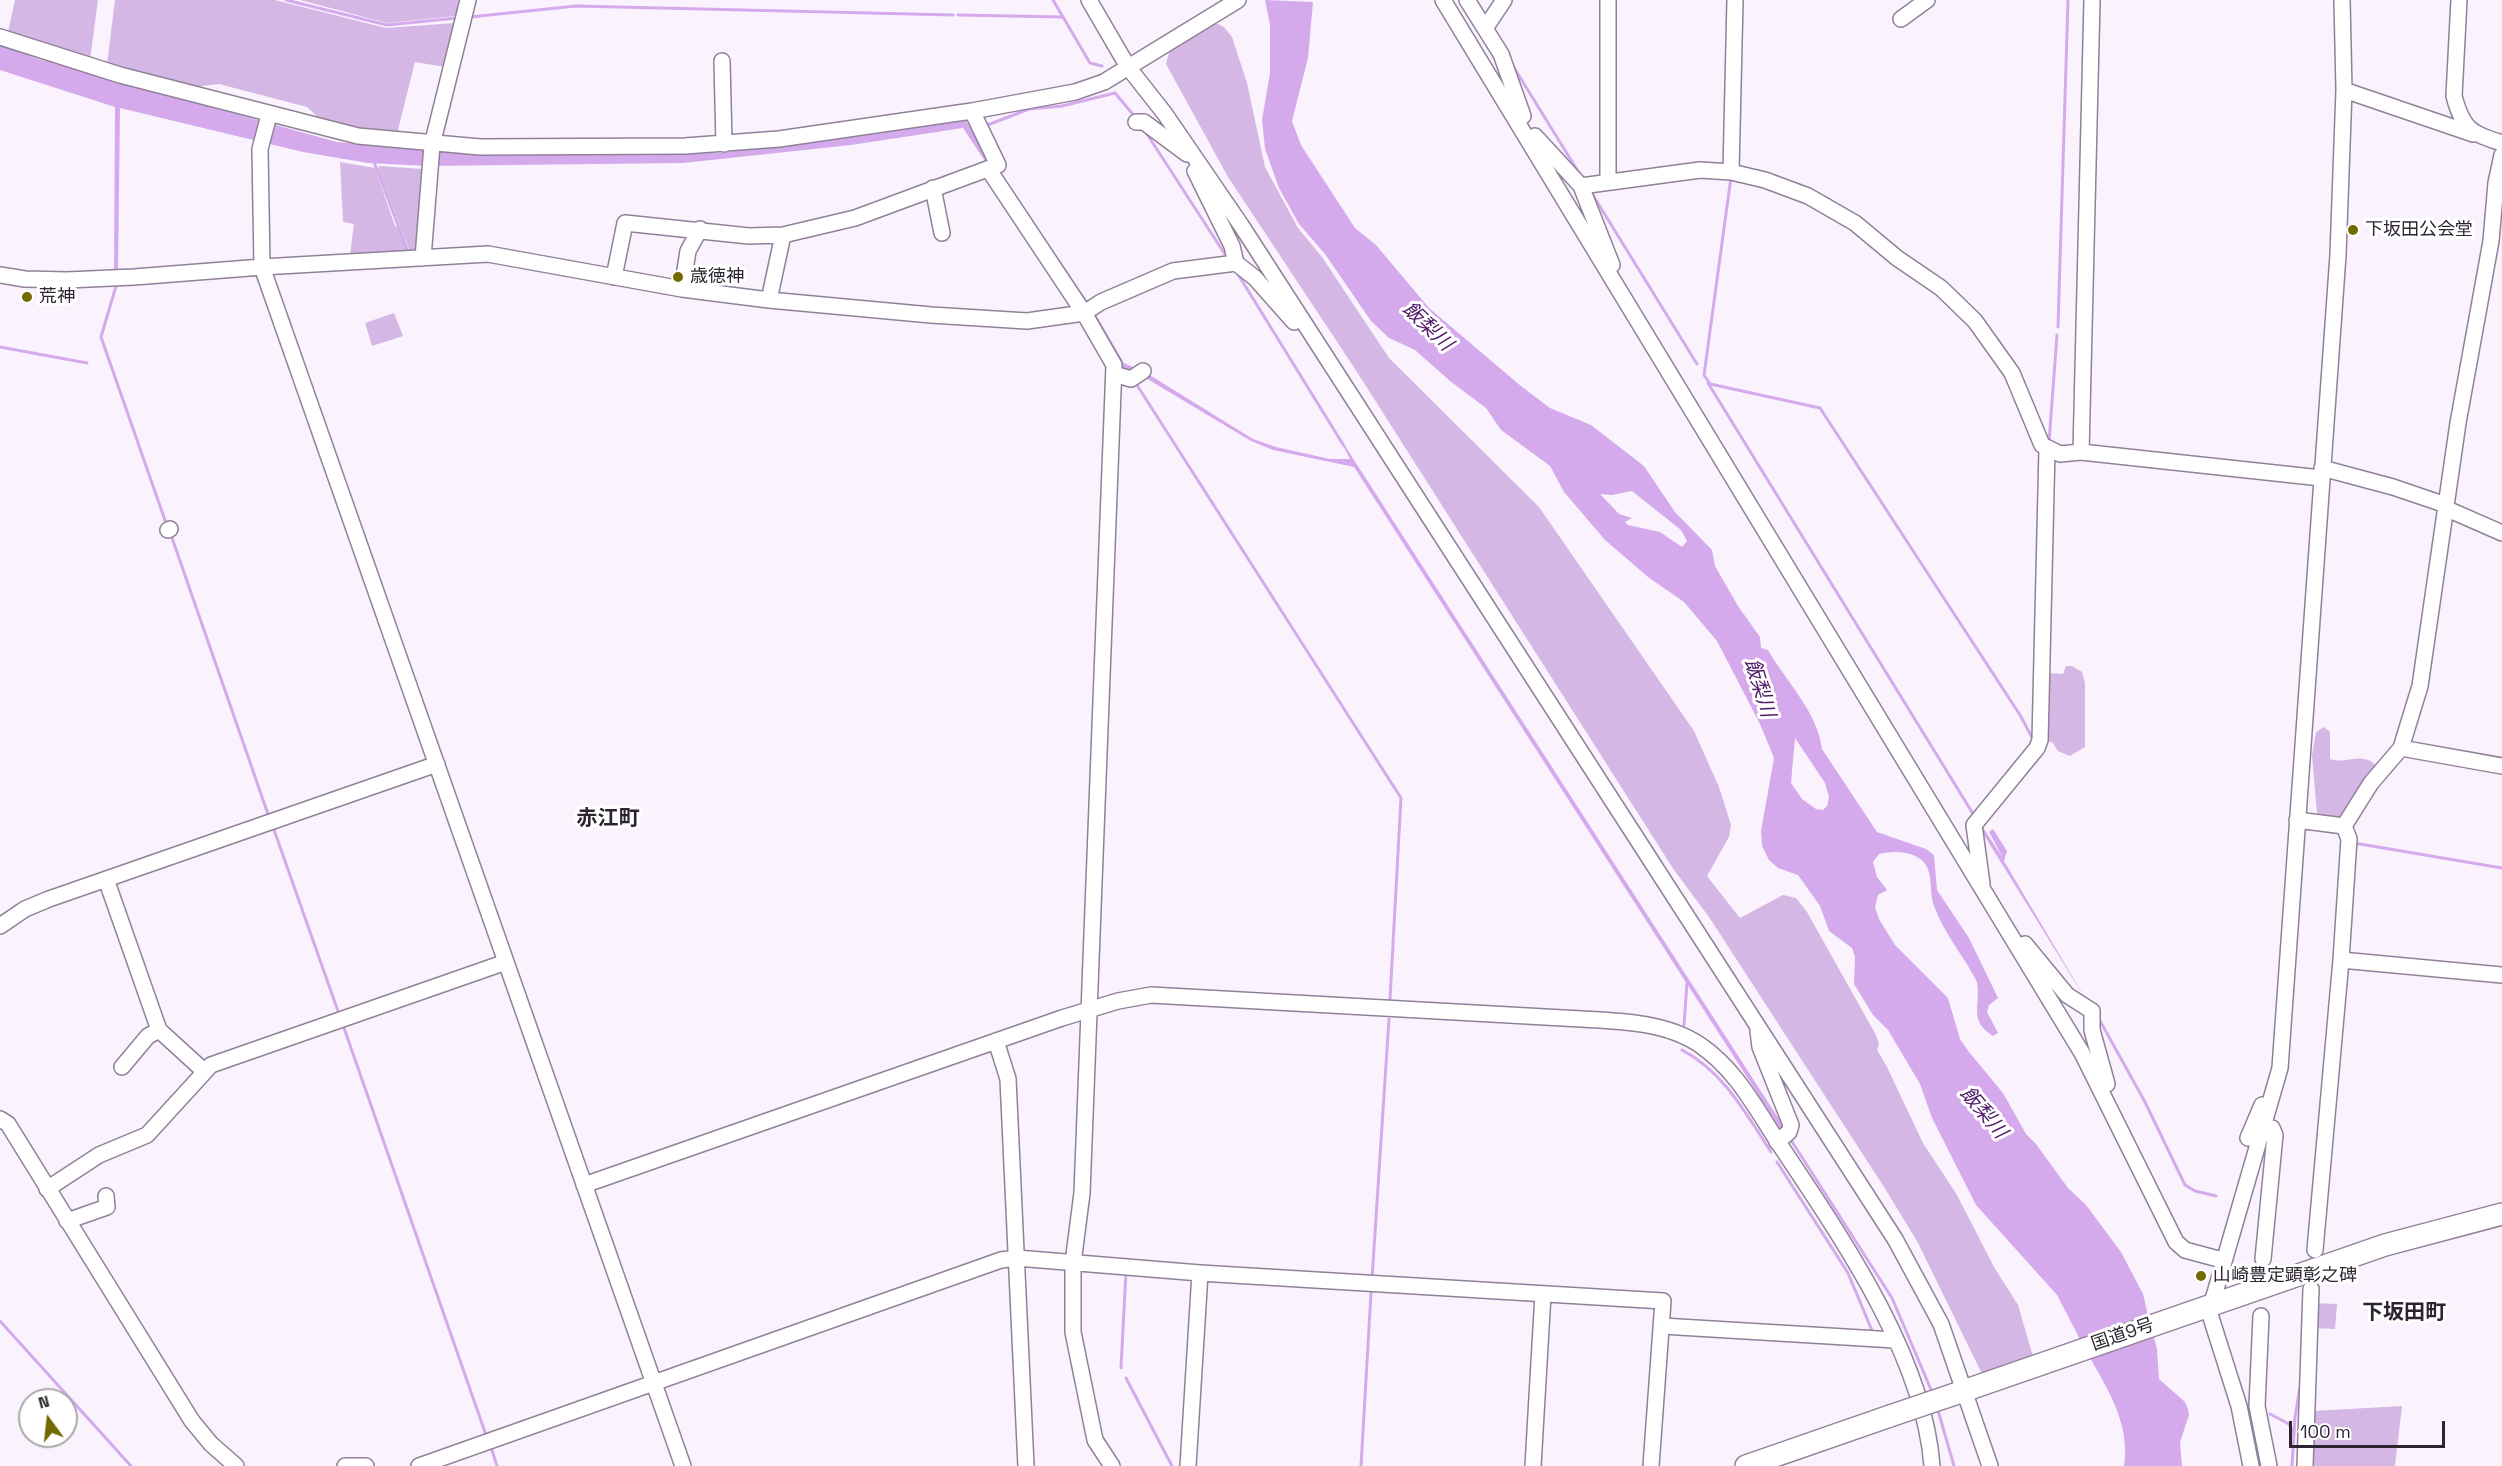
<!DOCTYPE html>
<meta charset="utf-8">
<style>
body{margin:0}
#map{position:relative;width:2502px;height:1466px;overflow:hidden;background:#faf3fe;font-family:"Space Grotesk",sans-serif}
canvas{display:block}
.north{position:absolute;left:18px;top:1388px;width:60px;height:60px;box-sizing:border-box;background:#fff;border:2px solid #aba8ac;border-radius:50%;rotate:345deg;font-size:16px;font-weight:700;line-height:24px;text-align:center;color:#2c252f}
.north::after{content:'';display:block;margin:auto;width:21px;height:27px;background:#726901;clip-path:polygon(50% 0,100% 100%,50% 72%,0 100%)}
.scale{position:absolute;left:2289px;top:1421px;width:156px;height:27px;box-sizing:border-box;border:3px solid #2c252f;border-top:0;padding-left:8px;font-size:18px;line-height:21px;white-space:nowrap;color:#2c252f;-webkit-text-stroke:4px #fff;paint-order:stroke}
</style>
<div id="map">
<canvas width="2502" height="1466"></canvas>
<div class="north">N</div>
<div class="scale">100 m</div>
</div>
<script>
const c = document.querySelector('canvas').getContext('2d');
c.lineJoin = 'round';
function paint(path, color) {
  c.fillStyle = color;
  c.fill(path, 'evenodd');
}
function stroke(path, color, width, dash) {
  c.strokeStyle = color;
  c.lineWidth = width;
  c.lineCap = dash ? 'butt' : 'round';
  c.setLineDash(dash || []);
  c.stroke(path);
}
function write(font, color, halo, rows, align = 'center') {
  c.font = font + ' "Space Grotesk","Noto Sans JP",sans-serif';
  c.lineWidth = 6;
  c.setLineDash([]);
  c.textBaseline = 'middle';
  c.strokeStyle = halo;
  c.fillStyle = color;
  for (const [text, x, y, turn = 0] of rows) {
    c.save();
    c.translate(x, y);
    c.rotate((+turn || 0) * Math.PI / 180);
    c.textAlign = isNaN(turn) ? turn : align;
    if (halo) c.strokeText(text, 0, 0);
    c.fillText(text, 0, 0);
    c.restore();
  }
}
paint(new Path2D(`
 M 15,0 L 98,0 L 90,60 L 8,32 Z
 M 115,0 L 275,0 L 386,28 L 455,23 L 445,67 L 415,62 L 397,134 L 322,121 L 307,107 L 219,84 L 195,87 L 107,64 Z
 M 300,0 L 462,0 L 456,16 L 387,23 Z
 M 1211,24 L 1218,24 L 1224,27 L 1232,37 L 1247,83 L 1265,167 L 1298,228 L 1322,257 L 1389,358 L 1539,507 L 1694,731 L 1719,787 L 1731,825 L 1729,837 L 1707,876 L 1740,918 L 1783,895 L 1796,898 L 1807,912 L 1876,1035 L 1879,1044 L 1877,1050 L 1886,1065 L 1923,1143 L 1957,1195 L 1994,1267 L 2018,1305 L 2035,1363 L 1985,1380 L 1917,1241 L 1884,1187 L 1709,917 L 1674,870 L 1357,372 L 1228,177 L 1166,64 L 1169,53 Z
 M 340,162 L 375,168 L 395,226 L 398,227 L 408,254 L 350,255 L 354,224 L 343,222 Z
 M 379,166 L 423,169 L 421,253 L 411,254 L 378,169 Z
 M 394,313 L 403,336 L 372,346 L 365,323 Z
 M 2066,666 L 2072,666 L 2082,672 L 2085,683 L 2085,747 L 2070,756 L 2058,751 L 2052,742 L 2044,741 L 2047,673 L 2063,674 Z
 M 2324,727 L 2330,732 L 2330,759 C 2346,765 2360,751 2376,765 L 2340,818 L 2317,814 L 2312,755 L 2316,732 Z
 M 2313,1303 L 2337,1304 L 2335,1329 L 2312,1328 Z
 M 2402,1406 L 2395,1466 L 2311,1466 L 2313,1411 Z`), '#d4b7e4');
paint(new Path2D(`
 M 1265,0 L 1313,2 L 1308,58 L 1292,121 L 1301,145 L 1355,228 L 1376,245 L 1429,308 L 1521,386 L 1550,408 L 1591,425 L 1644,466 L 1675,512 L 1712,550 L 1715,566 L 1738,606 L 1760,637 L 1761,648 L 1768,650 C 1786,681 1818,713 1822,749 L 1877,832 L 1926,849 L 1934,855 L 1937,890 L 1969,938 L 1998,998 L 1989,1005 L 1987,1012 L 1998,1033 L 1993,1036 C 1968,1020 1981,1006 1977,982 C 1964,956 1944,934 1934,906 C 1929,893 1933,877 1926,865 C 1917,851 1894,850 1879,854 L 1873,862 L 1877,877 L 1887,890 L 1878,895 L 1875,907 L 1879,919 L 1895,945 L 1948,998 L 1960,1039 L 1969,1052 L 2003,1093 L 2026,1134 L 2036,1144 L 2068,1188 L 2086,1205 L 2121,1252 L 2143,1294 L 2150,1324 L 2084,1347 L 2057,1295 L 1976,1205 L 1932,1118 L 1920,1084 L 1888,1030 L 1873,1015 L 1854,984 L 1855,957 L 1852,948 L 1829,931 L 1820,906 L 1798,875 L 1778,868 L 1769,860 L 1762,846 L 1761,831 L 1774,758 L 1760,724 L 1717,641 L 1684,602 L 1648,577 L 1605,540 L 1564,492 L 1550,466 L 1501,430 L 1486,408 L 1450,381 L 1415,350 L 1389,338 L 1371,321 L 1325,254 L 1299,224 L 1279,188 L 1265,149 L 1262,120 L 1270,73 L 1270,25 ZM 1632,491 L 1681,530 L 1687,541 L 1682,547 L 1660,532 L 1628,525 L 1625,522 L 1632,518 L 1619,514 L 1600,494 L 1612,495 ZM 1795,738 L 1825,783 L 1829,797 L 1827,806 L 1823,810 L 1816,809 L 1802,799 L 1791,783 Z
 M 0,45 L 38,59 L 337,142 L 443,152 L 721,153 L 874,130 L 966,121 L 1094,311 L 1124,363 L 1148,374 L 1253,439 L 1276,447 L 1330,459 L 1350,459 L 1336,432 L 1786,1130 L 1783,1133 L 1354,467 L 1273,450 L 1251,441 L 1144,377 L 1130,376 L 1120,366 L 963,128 L 851,145 L 683,163 L 427,166 L 368,163 L 303,152 L 120,108 L 118,272 L 114,271 L 115,107 L 0,70 Z
 M 1982,826 L 2003,858 L 1989,832 L 1993,829 L 2007,851 L 2004,861 L 2088,1003 L 1979,827 Z
 M 2151,1326 L 2157,1349 L 2159,1379 L 2185,1402 L 2188,1409 L 2189,1415 L 2180,1442 L 2182,1466 L 2124,1466 C 2131,1422 2105,1385 2085,1349 Z`), '#d5aaed');
stroke(new Path2D(`
 M 286,0 L 387,25 L 457,18
 M 1053,0 L 1090,63 L 1102,66
 M 958,15 L 1063,17
 M 470,17 L 576,6 L 953,15
 M 1513,66 L 1579,173
 M 985,126 L 1029,109 L 1062,106 L 1115,93 L 1136,118
 M 1145,131 L 1228,259
 M 374,162 L 409,254
 M 1731,177 L 1704,375 L 1710,384 L 1820,408 L 2020,715 L 2034,741
 M 1591,192 L 1697,364
 M 1236,271 L 1344,446
 M 116,286 L 101,337 L 167,526
 M 2058,327 L 2068,0
 M 1998,340 L 2008,355
 M 0,347 L 87,363
 M 1135,382 L 1401,798 L 1390,999
 M 1708,383 L 1975,817
 M 2049,442 L 2057,335
 M 171,535 L 269,817
 M 273,827 L 339,1014
 M 2354,843 L 2502,868
 M 2099,1019 L 2145,1102 L 2185,1185 L 2195,1191 L 2216,1196
 M 343,1025 L 486,1435
 M 1684,1025 L 1687,983
 M 1682,1050 C 1724,1072 1746,1114 1771,1152
 M 1789,1137 L 1892,1298 L 1932,1392
 M 1777,1162 L 1848,1273 L 1873,1333
 M 1372,1279 L 1389,1019
 M 0,1321 L 131,1466
 M 1121,1368 L 1126,1271
 M 1126,1378 L 1172,1466
 M 1937,1407 L 1954,1466
 M 2270,1414 L 2289,1424 L 2293,1432
 M 491,1447 L 497,1466
 M 1361,1466 L 1371,1293
 M 2292,1466 L 2295,1417 L 2300,1387`), '#d5aaed', 3);
const minor = new Path2D(`
 M 1089,0 L 1128,67 L 1165,114 L 1241,225 L 1895,1239 L 1941,1324 L 1990,1466
 M 1443,0 L 2082,1053 L 2176,1242 L 2185,1250 L 2222,1260
 M 1467,0 L 1501,54 L 1523,116
 M 1608,0 L 1608,180
 M 2459,0 L 2454,96 C 2463,130 2471,133 2502,143
 M 1901,19 L 1927,0
 M 1486,27 L 1504,0
 M 0,37 L 120,75 L 358,136 L 480,147 L 685,146 L 779,139 L 972,111 L 1075,92 L 1104,82 L 1238,0
 M 722,61 L 724,144
 M 2344,90 L 2473,134
 M 269,115 L 260,149 L 262,267 L 683,1466
 M 1136,122 L 1144,122 L 1187,154
 M 1535,136 L 1581,186 L 1612,265
 M 989,170 L 1084,313 L 1114,365 L 1082,1193 L 1073,1263 L 1073,1332 L 1095,1440 L 1112,1466
 M 1195,171 L 1232,246 L 1236,263
 M 1731,172 L 1735,0
 M 1581,186 L 1700,170 L 1731,172 L 1765,180 L 1808,196 L 1855,223 L 1897,258 L 1941,288 L 1975,321 L 2012,373 L 2042,445 L 2060,454 L 2081,452 L 2321,478
 M 933,188 L 942,233
 M 423,258 L 432,145 L 468,0
 M 0,275 L 25,279 L 67,280 L 134,277 L 262,267 L 488,254 L 682,289 L 769,300 L 931,315 L 1027,321 L 1084,313 L 1101,302 L 1173,271 L 1236,263 L 1255,278 L 1294,322
 M 614,277 L 625,223 L 749,236 L 783,235
 M 682,289 L 688,251 L 700,229
 M 769,300 L 783,235 L 855,218 L 998,165 L 972,111
 M 1114,374 L 1131,379 L 1143,371
 M 2081,452 L 2092,0
 M 2322,468 L 2393,487 L 2446,505
 M 2445,508 L 2502,533
 M 168,530 L 170,529
 M 2401,748 L 2502,766
 M 2297,820 L 2344,826 L 2371,783 L 2401,748 L 2420,686 L 2458,423 L 2491,241 L 2496,183 L 2502,155
 M 2344,826 L 2349,839 L 2341,960 L 2502,975
 M 106,879 L 159,1030 L 204,1071
 M 1982,884 L 1974,825 L 2037,748 L 2040,740 L 2047,449
 M 0,926 L 25,909 L 49,899 L 437,764
 M 2025,944 L 2067,995 L 2092,1011 L 2092,1030 L 2107,1084
 M 1758,1031 L 1760,1047 L 1791,1125 L 1789,1132 L 1777,1142
 M 996,1041 L 1008,1079 L 1026,1466
 M 122,1067 L 148,1036 L 159,1030
 M 0,1119 L 8,1124 L 192,1421 L 211,1444 L 236,1466
 M 2248,1138 L 2262,1105
 M 584,1185 L 1062,1018 L 1118,1001 L 1151,995 L 1563,1018 C 1608,1021 1662,1019 1700,1045 C 1738,1071 1757,1111 1782,1148 C 1841,1237 1924,1356 1932,1466
 M 47,1189 L 99,1155 L 147,1135 L 211,1065 L 506,962
 M 67,1221 L 107,1207 L 106,1196
 M 2315,1250 L 2341,960
 M 2263,1259 L 2275,1135 L 2272,1128 L 2263,1126
 M 2212,1303 L 2280,1068 L 2338,255 L 2344,90 L 2342,0
 M 2207,1305 L 2239,1406 L 2251,1466
 M 2261,1316 L 2257,1406 L 2269,1466
 M 1662,1326 L 1895,1340
 M 345,1466 L 366,1466
 M 419,1466 L 1001,1260 L 1017,1258 L 1200,1273 L 1663,1301 L 1651,1466
 M 1188,1466 L 1200,1273
 M 1533,1466 L 1543,1294
 M 2305,1466 L 2311,1289`);
const highway = new Path2D(`
 M 1952,1395 L 2385,1245 L 2502,1214
 M 1746,1466 L 1890,1416`);
stroke(minor, '#908199', 18);
stroke(highway, '#908199', 24);
stroke(minor, '#fff', 15);
stroke(highway, '#fff', 21);
const highwayBridge = new Path2D(`
 M 1890,1416 L 1952,1395`);
stroke(highwayBridge, '#908199', 24, []);
stroke(highwayBridge, '#fff', 21);
for (const [x, y, r, color] of [
 [2353,230,6,"#726901"],
 [678,277,6,"#726901"],
 [27,297,6,"#726901"],
 [2201,1276,6,"#726901"]
]) {
  const dot = new Path2D();
  dot.arc(x, y, r, 0, 2 * Math.PI);
  c.fillStyle = color;
  c.fill(dot);
  stroke(dot, '#fff', 2);
}
write('18px', '#2c252f', '#fff', [
 ["下坂田公会堂",2365,230],
 ["歳徳神",690,277],
 ["荒神",39,297],
 ["山崎豊定顕彰之碑",2213,1276]
], 'left');
write('18px', '#2c252f', '#fff', [
 ["国道9号",2123,1335,-19]
]);
write('italic 20px', '#4f1966', '#fff', [
 ["飯梨川",1427,327,44],
 ["飯梨川",1759,688,73],
 ["飯梨川",1983,1113,50]
]);
write('bold 21px', '#2c252f', '#fff', [
 ["赤江町",608,819],
 ["下坂田町",2404,1313]
]);
</script>
